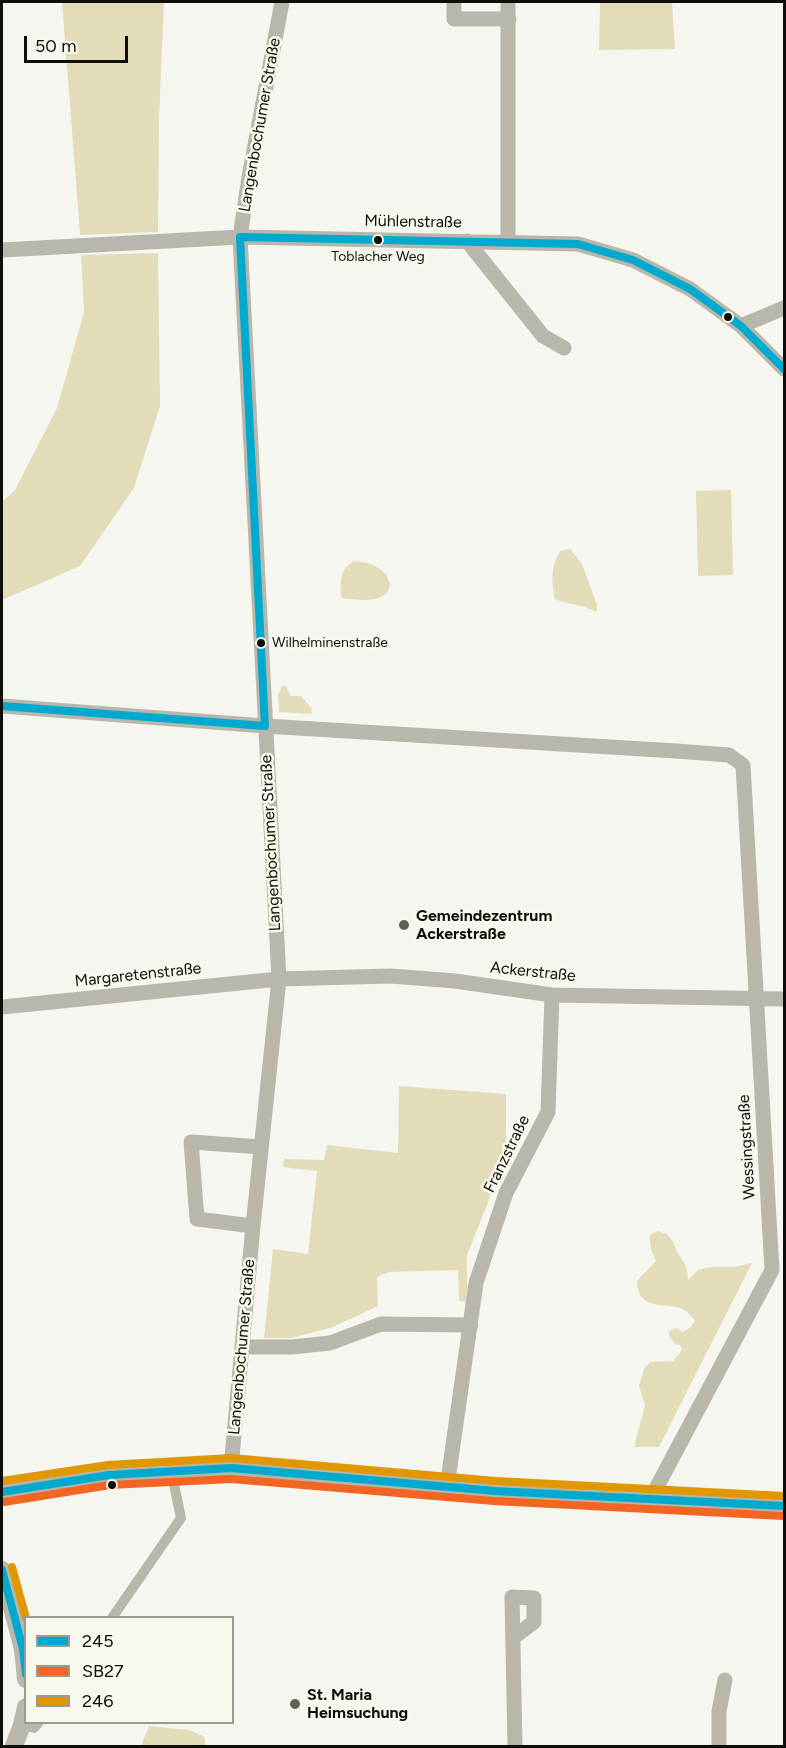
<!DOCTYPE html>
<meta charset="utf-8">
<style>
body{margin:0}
#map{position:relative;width:786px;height:1748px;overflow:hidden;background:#f6f6f0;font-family:Figtree,sans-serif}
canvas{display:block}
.frame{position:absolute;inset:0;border:3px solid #0e0e0a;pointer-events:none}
.legend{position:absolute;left:24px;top:1616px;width:210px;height:108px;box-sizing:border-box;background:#f9f8ed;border:2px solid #9b9a92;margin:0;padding:8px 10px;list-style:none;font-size:18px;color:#0e0e0a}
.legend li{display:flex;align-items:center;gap:12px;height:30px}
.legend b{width:30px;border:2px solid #9b9a92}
.scale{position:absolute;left:24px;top:36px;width:104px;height:27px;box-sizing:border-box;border:3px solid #0e0e0a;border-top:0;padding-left:8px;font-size:18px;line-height:21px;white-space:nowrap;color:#0e0e0a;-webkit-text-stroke:4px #f9f8ed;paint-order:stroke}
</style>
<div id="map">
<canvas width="786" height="1748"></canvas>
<div class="frame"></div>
<ul class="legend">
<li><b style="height:8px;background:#00a9ce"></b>245</li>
<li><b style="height:8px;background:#f26522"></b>SB27</li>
<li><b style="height:8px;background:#e09701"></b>246</li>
</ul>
<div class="scale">50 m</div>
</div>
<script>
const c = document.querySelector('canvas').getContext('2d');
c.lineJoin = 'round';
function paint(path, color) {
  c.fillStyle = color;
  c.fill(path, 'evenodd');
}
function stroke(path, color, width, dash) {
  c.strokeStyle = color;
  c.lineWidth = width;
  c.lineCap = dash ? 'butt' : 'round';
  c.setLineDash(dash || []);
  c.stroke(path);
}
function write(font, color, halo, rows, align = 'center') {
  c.font = font + ' Figtree,sans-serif';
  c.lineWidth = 5;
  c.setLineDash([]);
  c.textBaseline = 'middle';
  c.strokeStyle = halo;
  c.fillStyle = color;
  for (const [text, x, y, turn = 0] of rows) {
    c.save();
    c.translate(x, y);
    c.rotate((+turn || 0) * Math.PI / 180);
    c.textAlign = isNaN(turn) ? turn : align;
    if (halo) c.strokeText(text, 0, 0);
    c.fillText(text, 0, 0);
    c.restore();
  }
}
paint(new Path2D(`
 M 62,2 L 164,2 L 159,118 L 158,232 L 80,235 Z
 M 600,2 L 672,2 L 675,49 L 599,50 Z
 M 158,253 L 160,406 L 134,488 L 80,566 L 2,600 L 2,502 L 15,490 L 57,408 L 84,312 L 81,255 Z
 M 731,490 L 733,575 L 698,576 L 696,491 Z
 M 570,549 L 582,564 L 597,605 L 597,612 C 581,604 570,605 555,599 C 551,582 551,565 560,551 Z
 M 354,561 C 370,562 387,568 390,584 C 388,605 357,600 341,598 C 341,581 338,571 354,561 Z
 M 282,686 L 286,686 L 291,696 L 301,696 L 311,708 L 312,714 L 279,712 L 278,695 Z
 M 399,1086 L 506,1094 L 506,1148 L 489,1200 L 467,1255 L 467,1302 L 459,1301 L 458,1270 L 389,1272 L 377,1277 L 378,1306 L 333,1327 L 292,1338 L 264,1338 L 273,1249 L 308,1254 L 317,1171 L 283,1167 L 284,1159 L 324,1160 L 327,1145 L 398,1153 Z
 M 658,1231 L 667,1234 L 674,1243 L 676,1250 L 686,1266 L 688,1280 L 698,1270 L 711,1267 L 734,1267 L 752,1263 L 659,1447 L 634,1447 L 645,1405 L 639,1386 L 644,1369 L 650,1362 L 673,1361 L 682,1350 L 680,1345 L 675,1344 L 669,1335 L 669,1331 L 677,1328 L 683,1332 L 691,1327 L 695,1321 C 692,1317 689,1313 685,1310 C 673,1303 648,1309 640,1295 C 638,1291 637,1285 637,1281 L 656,1261 C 652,1252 649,1246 650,1235 Z
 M 149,1726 L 190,1730 L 205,1737 L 205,1746 L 141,1746 Z`), '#e2ddb8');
stroke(new Path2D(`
 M 112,1618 L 181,1518 L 171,1470
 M 22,1725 L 34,1728 L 39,1722`), '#b9b7ab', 10);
stroke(new Path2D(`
 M 454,2 L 454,19 L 509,19
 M 467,241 L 543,336 L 564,348
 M 508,242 L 508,2
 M 2,250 L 240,237 L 578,244 L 633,260 L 690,289 L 741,326 L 784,369
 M 741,326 L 784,308
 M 2,706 L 265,726 L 676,751 L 729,755 L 743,765 L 772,1270 L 651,1498
 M 2,1007 L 279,979 L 391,976 L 455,981 L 552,995 L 784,999
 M 253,1226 L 197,1219 L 191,1142 L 261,1147
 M 242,1347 L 292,1347 L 330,1343 L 381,1324 L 471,1325
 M 231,1468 L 253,1226 L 279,979 L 240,237 L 249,177 L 282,2
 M 447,1487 L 476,1283 L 506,1193 L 548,1112 L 552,995
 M 514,1637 L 534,1622 L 534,1598 L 512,1597 L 515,1746
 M 719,1746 L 719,1711 L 725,1680`), '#b9b7ab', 15);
stroke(new Path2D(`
 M 2,1570 L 23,1649 L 26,1679
 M 14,1746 L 22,1725 L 26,1707`), '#b9b7ab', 18);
stroke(new Path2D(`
 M 2,1492 L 109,1475 L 171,1470 L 231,1468 L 495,1491 L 784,1506`), '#b7b5a9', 21);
stroke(new Path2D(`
 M 2,706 L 265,726 L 240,237 L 578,244 L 633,260 L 690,289 L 741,326 L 784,369
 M 2,1492 L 109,1475 L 231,1468 L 495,1491 L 784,1506
 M 2,1570 L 23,1649 L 26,1674`), '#00a9ce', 8);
stroke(new Path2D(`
 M 4,1502 L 110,1485 L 231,1479 L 494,1501 L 783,1516`), '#f26522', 8);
stroke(new Path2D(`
 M 2,1481 L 108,1465 L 231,1458 L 496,1481 L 784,1496
 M 12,1567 L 26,1618`), '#e09701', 8);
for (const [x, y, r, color] of [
 [378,240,5,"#0e0e0a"],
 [728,317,5,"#0e0e0a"],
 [261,643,5,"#0e0e0a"],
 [404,925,6,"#5f5f5a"],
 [112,1485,5,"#0e0e0a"],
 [295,1704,6,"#5f5f5a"]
]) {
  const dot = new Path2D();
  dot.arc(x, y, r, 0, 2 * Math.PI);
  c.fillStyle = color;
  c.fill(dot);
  stroke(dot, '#f9f8ed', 2);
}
write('14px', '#0e0e0a', '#f9f8ed', [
 ["Toblacher Weg",378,257],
 ["Wilhelminenstraße",272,643,"left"]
]);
write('16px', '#0e0e0a', '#f9f8ed', [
 ["Langenbochumer Straße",260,125,-80],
 ["Mühlenstraße",413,222,1],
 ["Langenbochumer Straße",271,843,-93],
 ["Ackerstraße",533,972,6],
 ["Margaretenstraße",138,975,-6],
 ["Wessingstraße",747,1147,-93],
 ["Franzstraße",507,1154,-64],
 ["Langenbochumer Straße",242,1347,-85]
]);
write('bold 16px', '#0e0e0a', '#f9f8ed', [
 ["Gemeindezentrum",416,916],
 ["Ackerstraße",416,934],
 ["St. Maria",307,1695],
 ["Heimsuchung",307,1713]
], 'left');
</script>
